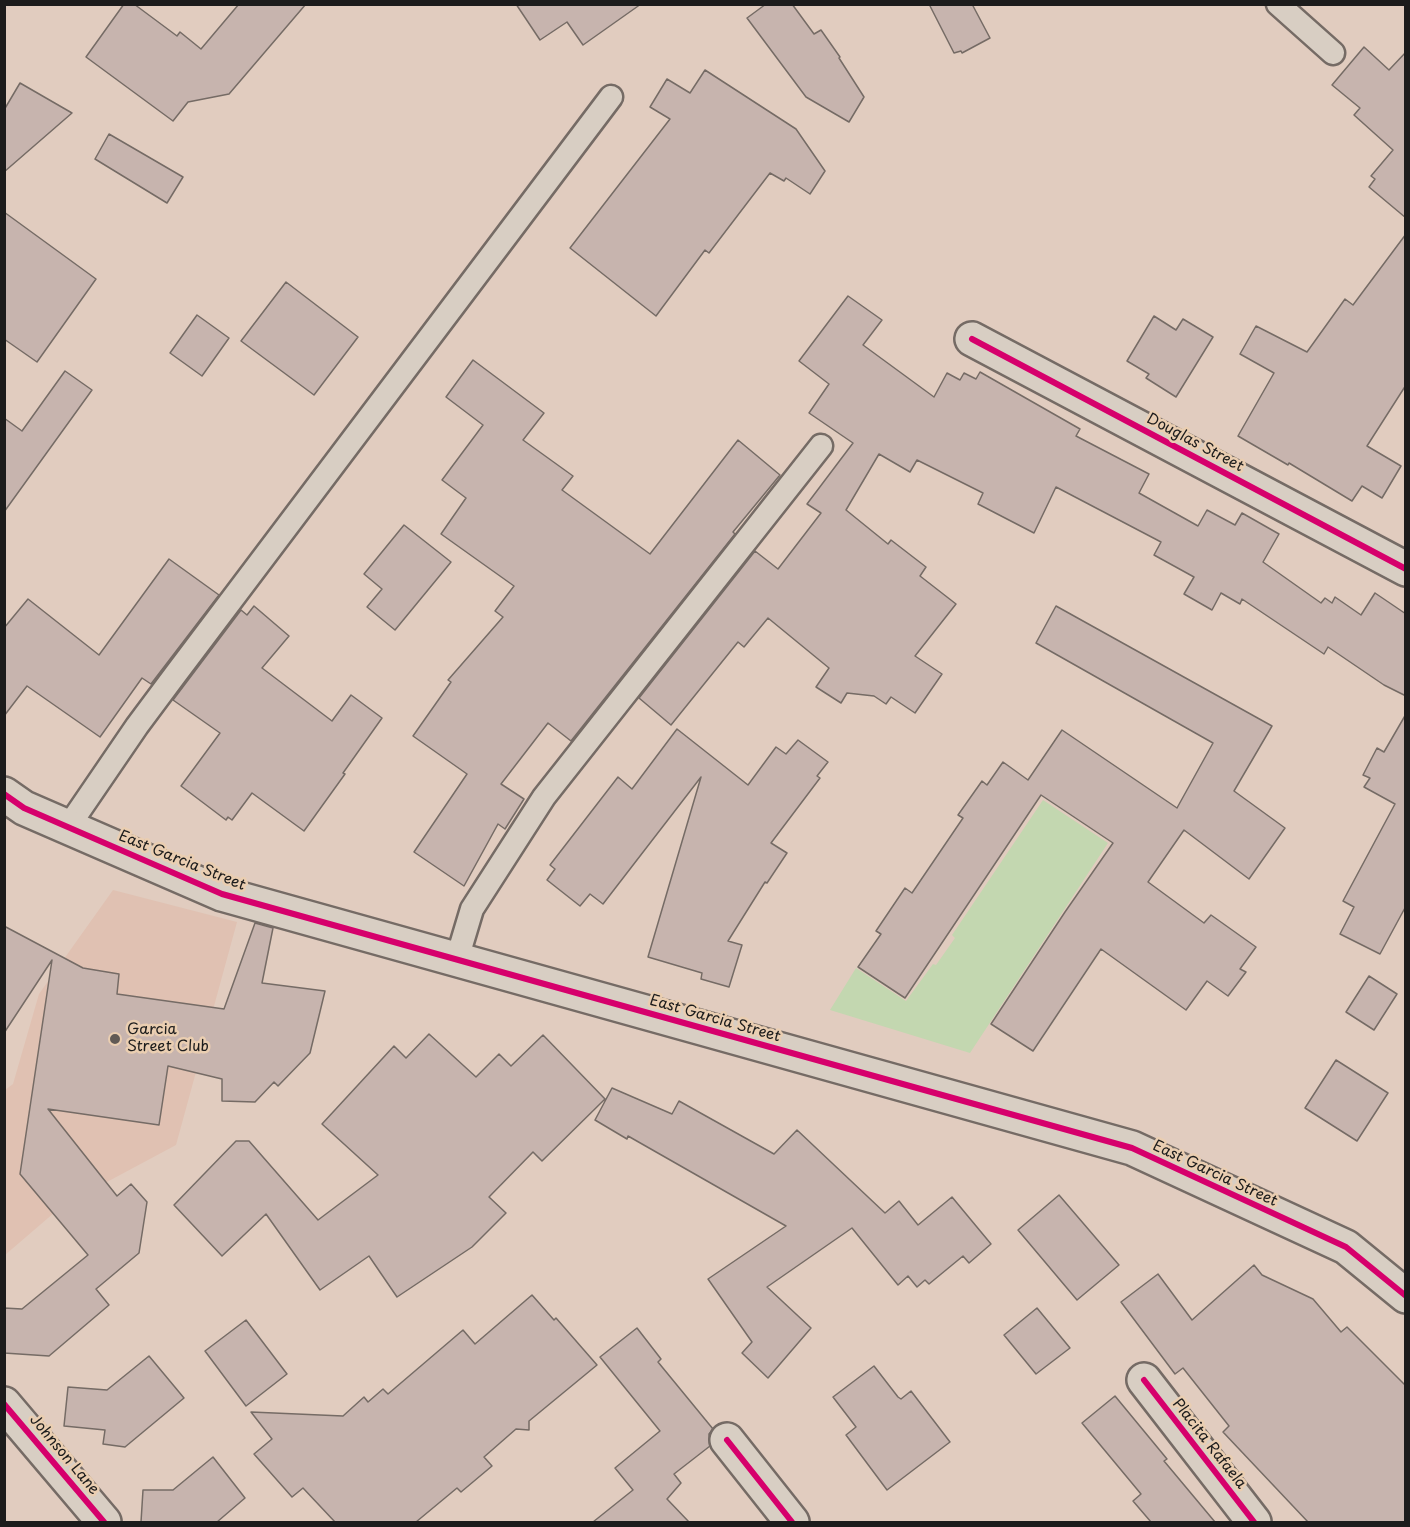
<!DOCTYPE html>
<style>
body{margin:0}
#map{position:relative;width:1410px;height:1527px;overflow:hidden;background:#e1ccbf;font-family:"Playpen Sans",sans-serif}
canvas{display:block}
.frame{position:absolute;inset:0;border:6px solid #1c1c1c;pointer-events:none}
</style>
<div id="map">
<canvas width="1410" height="1527"></canvas>
<div class="frame"></div>
</div>
<script>
const c = document.querySelector('canvas').getContext('2d');
c.lineJoin = 'round';
function paint(path, color) {
  c.fillStyle = color;
  c.fill(path, 'evenodd');
}
function stroke(path, color, width, dash) {
  c.strokeStyle = color;
  c.lineWidth = width;
  c.lineCap = dash ? 'butt' : 'round';
  c.setLineDash(dash || []);
  c.stroke(path);
}
function write(font, color, halo, rows, align = 'center') {
  c.font = font + ' "Playpen Sans",sans-serif';
  c.lineWidth = 5;
  c.setLineDash([]);
  c.textBaseline = 'middle';
  c.strokeStyle = halo;
  c.fillStyle = color;
  for (const [text, x, y, turn = 0] of rows) {
    c.save();
    c.translate(x, y);
    c.rotate((+turn || 0) * Math.PI / 180);
    c.textAlign = isNaN(turn) ? turn : align;
    if (halo) c.strokeText(text, 0, 0);
    c.fillText(text, 0, 0);
    c.restore();
  }
}
paint(new Path2D(`
 M 113,890 L 237,922 L 176,1145 L 62,1206 L 5,1255 L 5,1090 L 13,1084 L 39,994 Z`), '#e0c1b2');
paint(new Path2D(`
 M 1043,800 L 1108,843 L 970,1053 L 830,1010 L 856,968 L 906,1001 L 933,964 L 936,965 L 955,938 L 952,935 Z`), '#c3d7b0');
const building = new Path2D(`
 M 124,4 L 134,4 L 177,36 L 180,32 L 201,49 L 239,4 L 306,4 L 229,94 L 188,102 L 173,121 L 86,57 Z
 M 516,4 L 641,4 L 583,45 L 567,22 L 540,40 Z
 M 766,4 L 792,4 L 814,34 L 821,30 L 840,57 L 839,58 L 864,97 L 849,122 L 806,97 L 747,18 Z
 M 929,4 L 972,4 L 990,38 L 962,53 L 961,51 L 954,53 Z
 M 1364,47 L 1389,70 L 1406,52 L 1406,218 L 1369,187 L 1375,179 L 1371,176 L 1393,150 L 1354,115 L 1360,108 L 1332,85 Z
 M 705,70 L 796,129 L 825,171 L 810,194 L 786,178 L 784,181 L 770,173 L 709,253 L 705,250 L 656,316 L 570,248 L 670,119 L 650,107 L 667,79 L 690,93 Z
 M 20,83 L 72,113 L 4,172 L 4,110 Z
 M 109,134 L 183,177 L 167,203 L 95,159 Z
 M 4,212 L 96,279 L 37,362 L 4,339 Z
 M 1406,234 L 1406,385 L 1367,446 L 1401,466 L 1382,498 L 1362,486 L 1352,501 L 1289,463 L 1288,465 L 1238,436 L 1274,373 L 1240,354 L 1256,326 L 1307,352 L 1345,299 L 1353,305 Z
 M 286,282 L 358,337 L 314,395 L 241,341 Z
 M 848,296 L 882,320 L 863,345 L 934,397 L 947,373 L 960,380 L 964,373 L 976,379 L 980,372 L 1080,429 L 1076,436 L 1149,474 L 1139,493 L 1198,526 L 1207,510 L 1235,525 L 1242,513 L 1279,534 L 1263,562 L 1321,603 L 1325,598 L 1332,603 L 1335,597 L 1361,615 L 1375,593 L 1406,614 L 1406,696 L 1384,685 L 1328,647 L 1324,654 L 1242,599 L 1240,604 L 1221,593 L 1212,610 L 1184,594 L 1194,577 L 1154,555 L 1161,542 L 1056,487 L 1034,533 L 978,504 L 983,493 L 917,460 L 910,472 L 879,454 L 846,510 L 888,544 L 891,540 L 926,567 L 920,576 L 956,604 L 915,656 L 942,674 L 915,713 L 891,697 L 886,704 L 874,696 L 847,693 L 841,703 L 816,687 L 829,668 L 768,618 L 744,647 L 738,642 L 671,725 L 639,698 L 755,551 L 778,569 L 821,513 L 807,504 L 853,443 L 809,413 L 829,384 L 799,361 Z
 M 197,315 L 229,338 L 202,376 L 170,353 Z
 M 1154,316 L 1176,330 L 1183,319 L 1213,337 L 1176,397 L 1146,378 L 1149,374 L 1127,361 Z
 M 473,360 L 544,413 L 523,440 L 573,476 L 562,490 L 650,554 L 738,440 L 780,475 L 733,532 L 735,534 L 571,741 L 548,723 L 501,784 L 524,799 L 505,829 L 498,824 L 464,886 L 414,852 L 467,774 L 413,736 L 451,682 L 448,680 L 503,617 L 495,611 L 514,586 L 441,534 L 466,498 L 442,480 L 483,425 L 446,397 Z
 M 65,371 L 92,390 L 4,512 L 4,418 L 22,431 Z
 M 404,525 L 451,562 L 395,630 L 367,607 L 382,589 L 364,574 Z
 M 169,559 L 219,595 L 151,684 L 142,678 L 100,737 L 27,686 L 4,716 L 4,628 L 28,599 L 99,655 Z
 M 254,606 L 289,636 L 262,668 L 332,721 L 351,695 L 382,718 L 343,773 L 345,774 L 304,831 L 252,793 L 232,820 L 228,817 L 226,820 L 181,786 L 220,733 L 173,700 L 241,610 L 247,615 Z
 M 1056,606 L 1272,726 L 1234,791 L 1285,828 L 1249,879 L 1184,830 L 1148,882 L 1204,923 L 1211,915 L 1256,947 L 1240,969 L 1246,972 L 1228,996 L 1207,981 L 1186,1010 L 1101,949 L 1033,1051 L 991,1024 L 1065,912 L 1113,843 L 1041,795 L 905,998 L 858,967 L 881,934 L 876,931 L 905,888 L 912,893 L 963,818 L 958,815 L 982,781 L 987,785 L 1003,762 L 1028,780 L 1062,730 L 1177,808 L 1213,743 L 1036,643 Z
 M 1406,714 L 1406,906 L 1380,954 L 1340,934 L 1354,907 L 1343,901 L 1395,804 L 1364,787 L 1370,778 L 1363,775 L 1377,748 L 1384,752 Z
 M 677,729 L 748,785 L 776,747 L 786,754 L 798,740 L 828,762 L 817,776 L 820,778 L 771,843 L 787,853 L 767,883 L 765,882 L 728,941 L 742,945 L 729,987 L 701,979 L 702,973 L 648,957 L 701,777 L 603,904 L 590,894 L 580,906 L 547,880 L 555,869 L 550,865 L 618,777 L 632,789 Z
 M 255,923 L 273,928 L 262,983 L 325,991 L 310,1053 L 278,1086 L 274,1082 L 255,1102 L 222,1101 L 222,1079 L 168,1066 L 159,1125 L 48,1109 L 117,1196 L 131,1184 L 147,1202 L 139,1253 L 96,1289 L 109,1305 L 49,1356 L 4,1353 L 4,1308 L 22,1309 L 88,1255 L 20,1174 L 52,960 L 4,1033 L 4,926 L 83,968 L 119,974 L 117,994 L 224,1009 Z
 M 1369,976 L 1397,994 L 1374,1030 L 1346,1012 Z
 M 429,1034 L 476,1077 L 499,1054 L 511,1066 L 543,1035 L 605,1099 L 542,1161 L 533,1152 L 489,1197 L 506,1213 L 472,1247 L 397,1297 L 369,1256 L 320,1290 L 266,1214 L 222,1256 L 174,1205 L 236,1141 L 249,1141 L 318,1220 L 378,1175 L 322,1124 L 394,1046 L 406,1058 Z
 M 1336,1060 L 1388,1093 L 1357,1141 L 1305,1108 Z
 M 612,1088 L 672,1114 L 679,1101 L 774,1154 L 797,1130 L 885,1213 L 899,1201 L 918,1225 L 952,1197 L 991,1244 L 969,1263 L 963,1256 L 929,1284 L 925,1280 L 917,1287 L 908,1276 L 898,1285 L 852,1228 L 767,1287 L 811,1328 L 768,1378 L 742,1353 L 752,1342 L 708,1279 L 786,1226 L 628,1136 L 627,1139 L 595,1120 Z
 M 1059,1195 L 1119,1265 L 1077,1300 L 1018,1230 Z
 M 1254,1265 L 1262,1275 L 1313,1299 L 1341,1332 L 1347,1327 L 1406,1386 L 1406,1522 L 1308,1522 L 1223,1432 L 1229,1426 L 1183,1368 L 1175,1374 L 1121,1302 L 1158,1274 L 1192,1320 Z
 M 532,1295 L 554,1320 L 556,1318 L 597,1365 L 529,1421 L 529,1430 L 516,1429 L 484,1457 L 492,1466 L 461,1492 L 457,1488 L 416,1522 L 335,1522 L 303,1488 L 292,1497 L 254,1454 L 272,1439 L 251,1412 L 343,1416 L 364,1397 L 368,1402 L 383,1389 L 388,1394 L 463,1330 L 475,1344 Z
 M 1037,1308 L 1070,1348 L 1036,1374 L 1004,1335 Z
 M 246,1320 L 287,1374 L 246,1406 L 205,1351 Z
 M 637,1328 L 661,1359 L 658,1362 L 713,1429 L 709,1434 L 710,1446 L 674,1474 L 681,1483 L 667,1499 L 689,1522 L 593,1522 L 633,1490 L 615,1468 L 660,1431 L 600,1357 Z
 M 149,1356 L 184,1398 L 125,1447 L 103,1444 L 105,1430 L 64,1426 L 68,1387 L 107,1390 Z
 M 874,1366 L 898,1397 L 901,1399 L 911,1391 L 950,1442 L 887,1490 L 846,1435 L 856,1427 L 833,1397 Z
 M 1115,1396 L 1167,1459 L 1164,1461 L 1215,1522 L 1151,1522 L 1133,1501 L 1141,1494 L 1082,1423 Z
 M 213,1457 L 245,1498 L 217,1522 L 141,1522 L 143,1490 L 173,1490 Z`);
paint(building, '#c7b4ae');
stroke(building, '#756b65', 1.5);
const lane = new Path2D(`
 M 1278,4 L 1333,53
 M 68,827 L 137,726 L 175,675 L 611,97
 M 457,959 L 472,909 L 544,797 L 821,446`);
const street = new Path2D(`
 M 972,339 L 1406,569
 M 4,794 L 24,808 L 222,894 L 1132,1148 L 1346,1247 L 1406,1296
 M 1144,1380 L 1254,1522
 M 4,1404 L 104,1522
 M 727,1440 L 792,1522`);
stroke(lane, '#756b65', 27);
stroke(street, '#756b65', 38);
stroke(lane, '#d8cec3', 22);
stroke(street, '#d8cec3', 33);
stroke(new Path2D(`
 M 972,339 L 1406,569
 M 4,794 L 24,808 L 222,894 L 1132,1148 L 1346,1247 L 1406,1296
 M 1144,1380 L 1254,1522
 M 4,1404 L 104,1522
 M 727,1440 L 792,1522`), '#d6006c', 6);
for (const [x, y, r, color] of [
 [115,1039,6,"#615a55"]
]) {
  const dot = new Path2D();
  dot.arc(x, y, r, 0, 2 * Math.PI);
  c.fillStyle = color;
  c.fill(dot);
  stroke(dot, '#eaceb1', 2);
}
write('15px', '#1c1c1c', '#eaceb1', [
 ["Douglas Street",1195,443,28],
 ["East Garcia Street",182,861,22],
 ["East Garcia Street",715,1019,16],
 ["East Garcia Street",1215,1174,25],
 ["Placita Rafaela",1209,1444,52],
 ["Johnson Lane",64,1455,50]
]);
write('15px', '#1c1c1c', '#eaceb1', [
 ["Garcia",127,1030],
 ["Street Club",127,1047]
], 'left');
</script>
